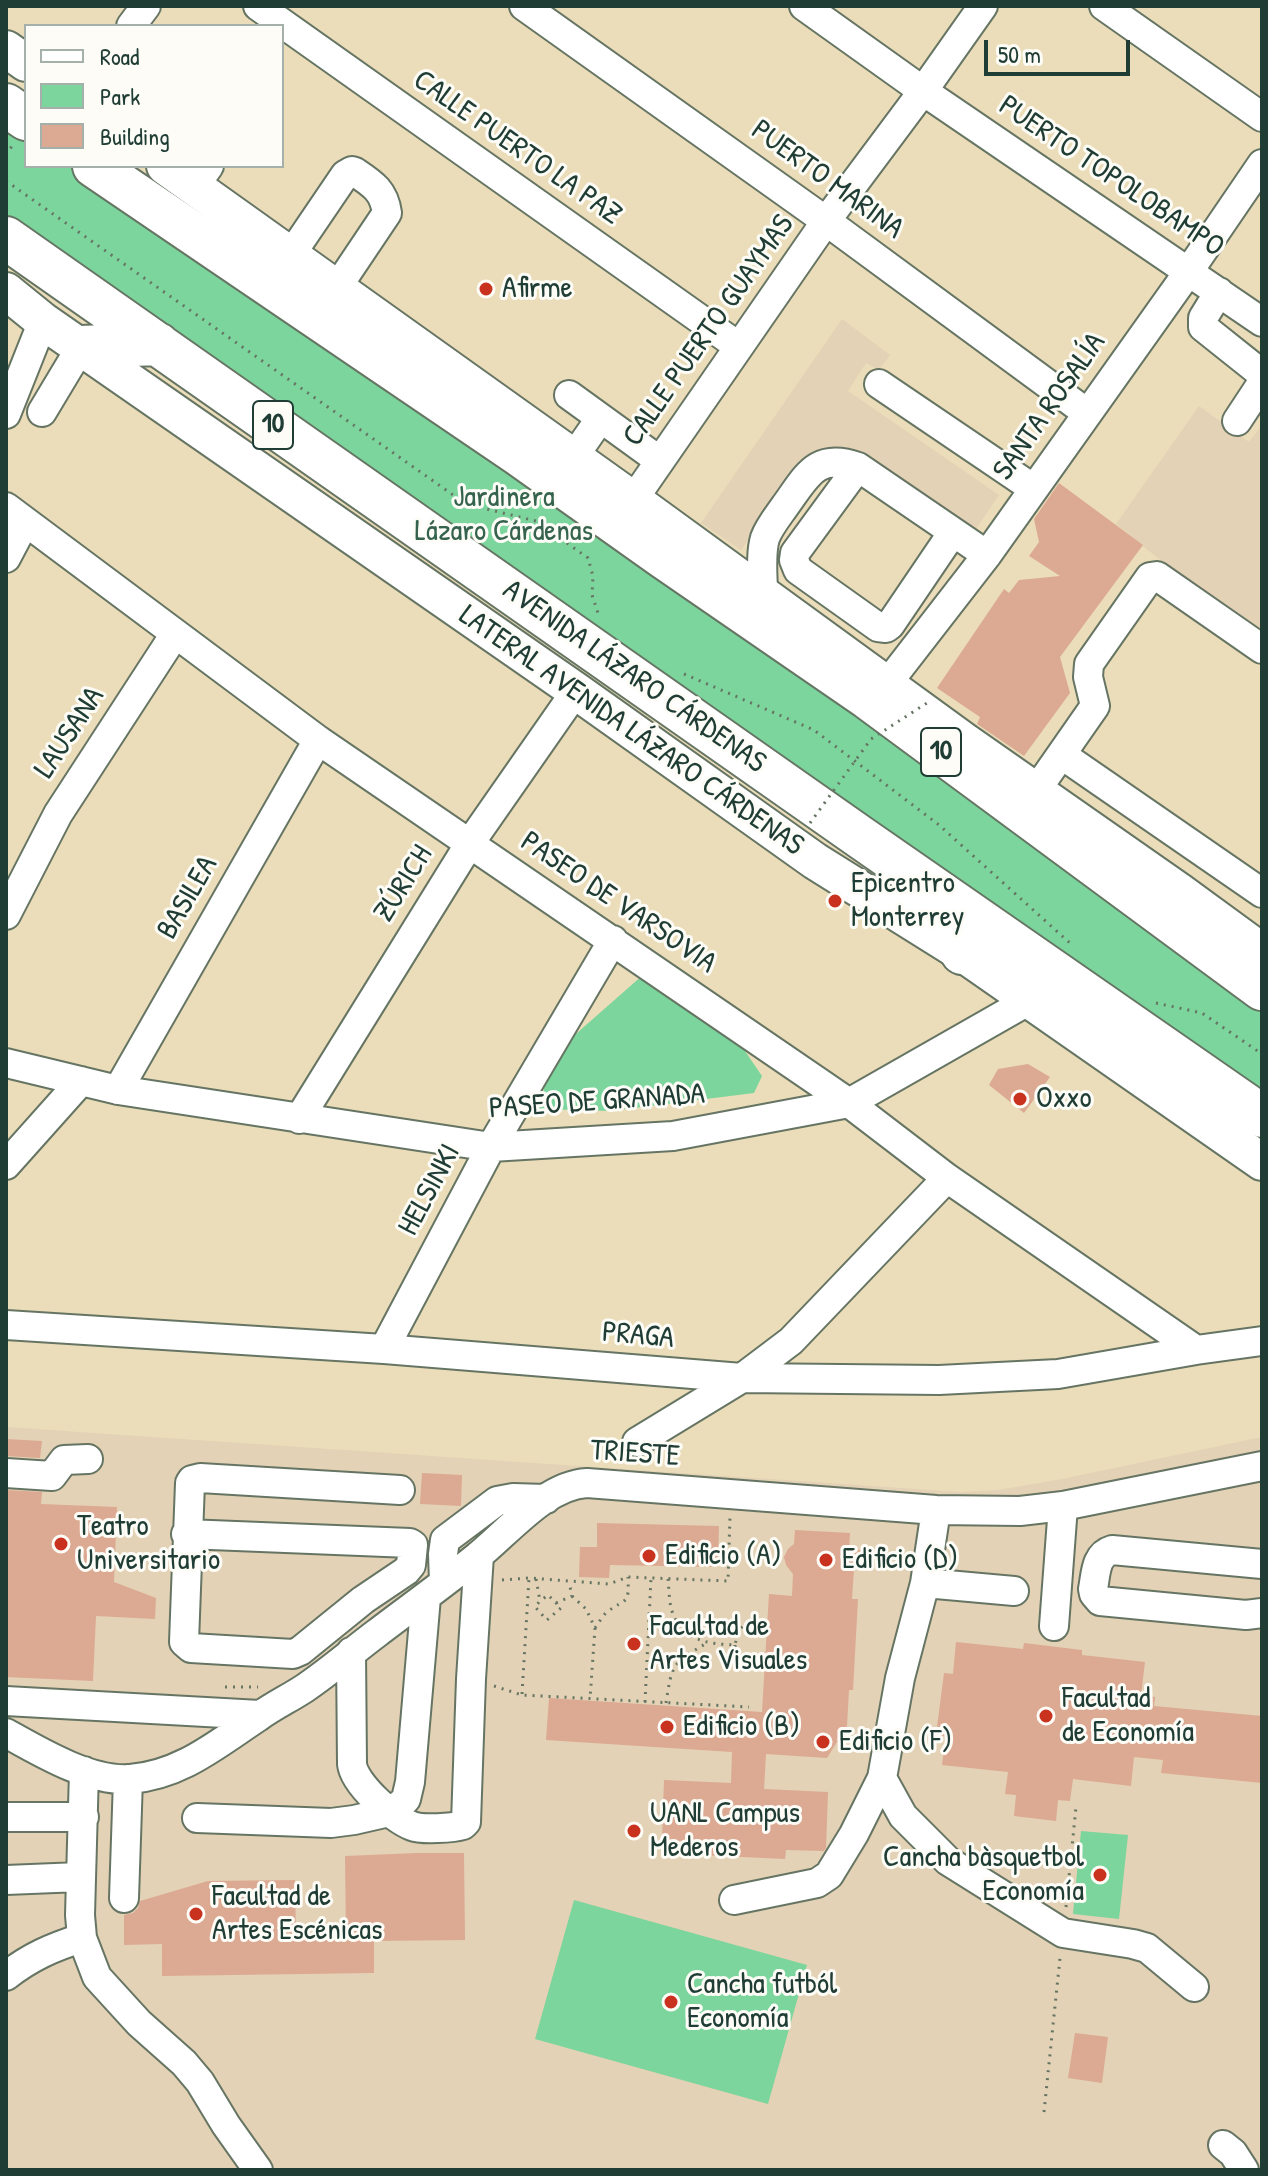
<!DOCTYPE html>
<meta charset="utf-8">
<style>
body{margin:0}
#map{position:relative;width:1268px;height:2176px;overflow:hidden;background:#ebddb9;font-family:"Patrick Hand",sans-serif}
canvas{display:block}
.frame{position:absolute;inset:0;border:8px solid #1f3d34;pointer-events:none}
.legend{position:absolute;left:24px;top:24px;width:260px;height:144px;box-sizing:border-box;background:#fdfcf7;border:2px solid #a4b0a9;margin:0;padding:10px 14px;list-style:none;font-size:24px;color:#1f3d34}
.legend li{display:flex;align-items:center;gap:16px;height:40px}
.legend b{width:40px;border:2px solid #a4b0a9}
.scale{position:absolute;left:984px;top:40px;width:146px;height:36px;box-sizing:border-box;border:4px solid #1f3d34;border-top:0;padding-left:10px;font-size:24px;line-height:28px;white-space:nowrap;color:#1f3d34;-webkit-text-stroke:6px #fdfcf7;paint-order:stroke}
</style>
<div id="map">
<canvas width="1268" height="2176"></canvas>
<div class="frame"></div>
<ul class="legend">
<li><b style="height:10px;background:#fff"></b>Road</li>
<li><b style="height:22px;background:#7bd59c"></b>Park</li>
<li><b style="height:22px;background:#dca992"></b>Building</li>
</ul>
<div class="scale">50 m</div>
</div>
<script>
const c = document.querySelector('canvas').getContext('2d');
c.lineJoin = 'round';
function paint(path, color) {
  c.fillStyle = color;
  c.fill(path, 'evenodd');
}
function stroke(path, color, width, dash) {
  c.strokeStyle = color;
  c.lineWidth = width;
  c.lineCap = dash ? 'butt' : 'round';
  c.setLineDash(dash || []);
  c.stroke(path);
}
function write(font, color, halo, rows, align = 'center') {
  c.font = font + ' "Patrick Hand",sans-serif';
  c.lineWidth = 6;
  c.setLineDash([]);
  c.textBaseline = 'middle';
  c.strokeStyle = halo;
  c.fillStyle = color;
  for (const [text, x, y, turn = 0] of rows) {
    c.save();
    c.translate(x, y);
    c.rotate((+turn || 0) * Math.PI / 180);
    c.textAlign = isNaN(turn) ? turn : align;
    if (halo) c.strokeText(text, 0, 0);
    c.fillText(text, 0, 0);
    c.restore();
  }
}
paint(new Path2D(`
 M 842,319 L 890,355 L 879,370 L 866,363 L 848,391 L 999,495 L 972,535 L 838,447 L 820,472 L 803,462 L 741,550 L 701,523 Z
 M 1199,406 L 1249,442 L 1262,425 L 1262,635 L 1192,586 L 1116,524 Z
 M 6,1427 L 960,1492 L 998,1490 L 1062,1479 L 1262,1437 L 1262,2170 L 6,2170 Z`), '#e3d2b5');
paint(new Path2D(`
 M 6,105 L 26,119 L 26,166 L 94,166 L 1262,998 L 1262,1097 L 6,238 Z
 M 644,974 L 732,1032 L 762,1076 L 754,1093 L 610,1111 L 539,1109 L 552,1055 Z
 M 1081,1831 L 1128,1835 L 1119,1919 L 1073,1914 Z
 M 574,1900 L 807,1965 L 768,2104 L 535,2039 Z`), '#7bd59c');
paint(new Path2D(`
 M 1059,483 L 1143,545 L 1060,657 L 1070,693 L 1024,756 L 977,724 L 980,717 L 937,688 L 1004,589 L 1009,593 L 1019,580 L 1060,576 L 1029,556 L 1039,542 L 1034,519 Z
 M 1028,1064 L 1050,1077 L 1024,1113 L 989,1085 L 998,1069 Z
 M 6,1439 L 42,1441 L 40,1458 L 6,1456 Z
 M 422,1473 L 462,1475 L 461,1506 L 420,1504 Z
 M 6,1490 L 42,1492 L 41,1504 L 117,1507 L 114,1582 L 156,1598 L 155,1619 L 96,1616 L 93,1681 L 6,1677 Z
 M 597,1523 L 719,1526 L 718,1567 L 610,1565 L 609,1578 L 579,1577 L 580,1547 L 597,1547 Z
 M 795,1530 L 850,1533 L 849,1550 L 867,1550 L 866,1570 L 854,1569 L 852,1599 L 858,1599 L 853,1690 L 849,1690 L 847,1726 L 827,1758 L 766,1754 L 764,1789 L 828,1792 L 826,1848 L 824,1851 L 786,1850 L 785,1859 L 700,1855 L 700,1842 L 662,1840 L 664,1780 L 731,1783 L 732,1752 L 546,1740 L 549,1698 L 762,1712 L 769,1594 L 792,1596 L 793,1574 L 786,1565 L 784,1557 L 788,1549 L 794,1544 Z
 M 956,1642 L 1023,1649 L 1024,1643 L 1082,1650 L 1082,1655 L 1145,1662 L 1141,1695 L 1155,1697 L 1154,1706 L 1262,1716 L 1262,1783 L 1161,1773 L 1163,1760 L 1134,1757 L 1131,1786 L 1073,1779 L 1070,1801 L 1058,1800 L 1056,1821 L 1014,1816 L 1016,1795 L 1005,1794 L 1008,1772 L 942,1765 L 946,1736 L 936,1735 L 944,1673 L 953,1674 Z
 M 417,1853 L 464,1853 L 465,1940 L 374,1941 L 374,1973 L 162,1976 L 162,1944 L 124,1945 L 124,1915 L 133,1913 L 138,1908 L 140,1901 L 208,1881 L 295,1880 L 296,1938 L 346,1937 L 345,1856 Z
 M 1075,2033 L 1108,2037 L 1102,2083 L 1068,2078 Z`), '#dca992');
const minor = new Path2D(`
 M 258,6 L 738,346
 M 524,6 L 826,221 L 1087,413
 M 804,6 L 923,91 L 1262,322
 M 1104,6 L 1262,117
 M 131,26 L 146,6
 M 194,187 L 209,166
 M 290,256 L 345,175 L 352,171 L 355,172 C 373,184 384,191 387,213 L 336,289
 M 1219,292 L 1203,318 L 1203,327 L 1262,374
 M 879,384 L 1034,489
 M 569,395 L 660,461
 M 42,412 L 81,347
 M 6,414 L 43,321
 M 1237,421 L 1262,383
 M 573,458 L 600,419
 M 858,467 L 795,553 L 794,560 L 798,570 L 878,627 L 886,628 L 890,625 L 953,532
 M 633,500 L 826,221 L 923,91 L 983,6
 M 6,507 L 318,740 L 849,1103 L 947,1178 L 1196,1350
 M 6,558 L 25,522
 M 763,594 C 763,577 760,555 765,538 C 769,527 778,516 785,506 C 807,476 816,452 858,467 L 987,555
 M 887,684 L 987,555 L 1189,271 L 1262,164
 M 1062,755 L 1262,893
 M 1035,792 L 1095,706 L 1088,677 L 1089,664 L 1150,577 L 1157,576 L 1262,649
 M 6,915 L 58,814 L 175,634
 M 6,1063 L 118,1090 L 491,1147 L 673,1136 L 849,1103 L 1028,1001
 M 118,1090 L 318,740
 M 299,1119 L 470,843 L 576,691
 M 6,1165 L 81,1081
 M 6,1325 L 384,1349 L 742,1378 L 939,1380 L 1058,1374 L 1196,1350 L 1262,1341
 M 384,1349 L 491,1147 L 613,940
 M 637,1442 L 742,1378 L 791,1341 L 947,1178
 M 6,1473 L 52,1476 L 64,1460 L 88,1459
 M 936,1510 L 925,1583 L 1014,1591
 M 186,1534 L 410,1543 L 413,1545 L 411,1565 L 406,1571 L 363,1600 L 300,1651 L 293,1654 L 191,1648 L 184,1642 L 190,1483 L 192,1480 L 200,1478 L 400,1490
 M 1262,1564 L 1112,1550 C 1095,1555 1096,1574 1093,1589 L 1094,1594 L 1100,1601 L 1246,1615 L 1262,1613
 M 444,1582 L 443,1554 L 445,1540 L 497,1501 L 513,1498 L 546,1499
 M 925,1583 L 900,1678 L 882,1778 L 903,1816 L 948,1861 L 1063,1933 L 1133,1944 L 1147,1948 L 1194,1987
 M 1054,1626 L 1063,1506
 M 351,1652 L 352,1764 C 354,1784 394,1819 412,1826 C 422,1830 453,1828 463,1825 L 466,1822 L 471,1679 L 479,1555
 M 6,1701 L 260,1715
 M 6,1733 C 40,1752 90,1782 130,1779 C 181,1775 217,1744 258,1717 C 273,1706 290,1698 305,1688 C 330,1671 353,1651 377,1633 C 411,1607 445,1583 478,1556 C 509,1531 546,1485 587,1483 L 936,1510 L 1020,1511 L 1063,1506 L 1262,1466
 M 84,1771 L 80,1915 L 82,1938 L 97,1977 L 139,2023 L 184,2063 L 200,2082 L 226,2125 L 258,2170
 M 6,1817 L 84,1817
 M 197,1818 L 331,1823 L 354,1820 L 389,1812 L 401,1804 L 406,1799 L 410,1782 L 426,1597
 M 6,1880 L 80,1877
 M 124,1898 L 128,1779
 M 734,1900 L 817,1883 L 829,1875 L 854,1834 L 882,1778
 M 6,1976 C 30,1957 53,1947 82,1938
 M 1223,2145 L 1233,2153 L 1244,2170`);
const major = new Path2D(`
 M 6,49 L 26,63
 M 165,166 L 633,500 L 964,741 L 1180,892 L 1262,952
 M 6,291 L 43,321 L 576,691 L 815,861 L 962,953 L 1262,1162`);
const highway = new Path2D(`
 M 6,105 L 26,119
 M 94,166 L 518,454 L 663,557 L 868,698 L 1262,989
 M 6,238 L 860,837 L 1262,1116
 M 81,347 L 158,344
 M 912,900 C 934,917 948,928 962,953`);
stroke(minor, '#667563', 32);
stroke(major, '#667563', 40);
stroke(highway, '#667563', 46);
stroke(new Path2D(`
 M 6,155 L 12,146
 M 6,181 L 466,504 L 536,521 L 588,558 L 593,576 L 592,595 L 599,616
 M 684,674 L 814,730 L 939,825 L 1071,944
 M 1156,1003 L 1202,1013 L 1262,1054
 M 536,1579 L 540,1601 L 535,1607 L 547,1620 L 561,1608 L 548,1595 L 540,1601
 M 668,1579 C 669,1589 669,1602 672,1611 C 681,1641 709,1644 735,1645 L 738,1632 L 745,1623
 M 502,1580 L 529,1578 L 609,1584 L 628,1577 L 728,1581 L 730,1516
 M 572,1596 L 586,1609 L 595,1628 L 590,1699
 M 556,1603 L 572,1596 L 569,1582
 M 595,1628 C 599,1623 602,1616 607,1612 C 627,1597 629,1606 628,1577
 M 735,1645 L 735,1661 L 741,1670
 M 494,1686 L 522,1695 L 749,1707
 M 225,1687 L 258,1687
 M 522,1694 L 529,1578
 M 645,1702 L 651,1578
 M 666,1703 C 672,1664 672,1663 707,1643
 M 1066,1907 L 1076,1807
 M 1044,2112 L 1060,1958`), '#667563', 3, [2, 6]);
stroke(minor, '#fff', 28);
stroke(major, '#fff', 36);
stroke(highway, '#fff', 42);
stroke(new Path2D(`
 M 810,823 L 871,739 L 930,701`), '#667563', 3, [2, 6]);
for (const [x, y, r, color] of [
 [486,289,8,"#c8321e"],
 [835,901,8,"#c8321e"],
 [1020,1099,8,"#c8321e"],
 [61,1544,8,"#c8321e"],
 [649,1556,8,"#c8321e"],
 [826,1560,8,"#c8321e"],
 [634,1644,8,"#c8321e"],
 [1046,1716,8,"#c8321e"],
 [667,1727,8,"#c8321e"],
 [823,1742,8,"#c8321e"],
 [634,1831,8,"#c8321e"],
 [1100,1875,8,"#c8321e"],
 [196,1914,8,"#c8321e"],
 [671,2002,8,"#c8321e"]
]) {
  const dot = new Path2D();
  dot.arc(x, y, r, 0, 2 * Math.PI);
  c.fillStyle = color;
  c.fill(dot);
  stroke(dot, '#fdfcf7', 3);
}
for (const [x, y, w] of [
 [273,425,40],
 [941,752,40]
]) {
  const box = new Path2D();
  box.roundRect(x - w / 2, y - 24, w, 48, 6);
  c.fillStyle = '#fdfcf7';
  c.fill(box);
  stroke(box, '#1f3d34', 2);
}
write('bold 28px', '#1f3d34', null, [
 ["10",273,425],
 ["10",941,752]
]);
write('30px', '#1f3d34', '#fdfcf7', [
 ["CALLE PUERTO LA PAZ",517,148,35],
 ["PUERTO TOPOLOBAMPO",1111,177,34],
 ["PUERTO MARINA",827,180,36],
 ["CALLE PUERTO GUAYMAS",709,331,-55],
 ["SANTA ROSALÍA",1050,407,-55],
 ["AVENIDA LÁZARO CÁRDENAS",634,677,35],
 ["LATERAL AVENIDA LÁZARO CÁRDENAS",631,731,35],
 ["LAUSANA",70,733,-57],
 ["ZÚRICH",404,884,-58],
 ["BASILEA",188,898,-60],
 ["PASEO DE VARSOVIA",618,903,34],
 ["PASEO DE GRANADA",597,1102,-4],
 ["HELSINKI",430,1190,-62],
 ["PRAGA",638,1336,5],
 ["TRIESTE",635,1454,4]
]);
write('30px', '#1f3d34', '#fdfcf7', [
 ["Afirme",502,289],
 ["Epicentro",851,884],
 ["Monterrey",851,918],
 ["Oxxo",1036,1099],
 ["Teatro",77,1527],
 ["Universitario",77,1561],
 ["Edificio (A)",665,1556],
 ["Edificio (D)",842,1560],
 ["Facultad de",650,1627],
 ["Artes Visuales",650,1661],
 ["Facultad",1062,1699],
 ["de Economía",1062,1733],
 ["Edificio (B)",683,1727],
 ["Edificio (F)",839,1742],
 ["UANL Campus",650,1814],
 ["Mederos",650,1848],
 ["Cancha bàsquetbol",1084,1858,"right"],
 ["Economía",1084,1892,"right"],
 ["Facultad de",212,1897],
 ["Artes Escénicas",212,1931],
 ["Cancha futból",687,1985],
 ["Economía",687,2019]
], 'left');
write('30px', '#36634e', '#fdfcf7', [
 ["Jardinera",504,498],
 ["Lázaro Cárdenas",504,532]
]);
</script>
